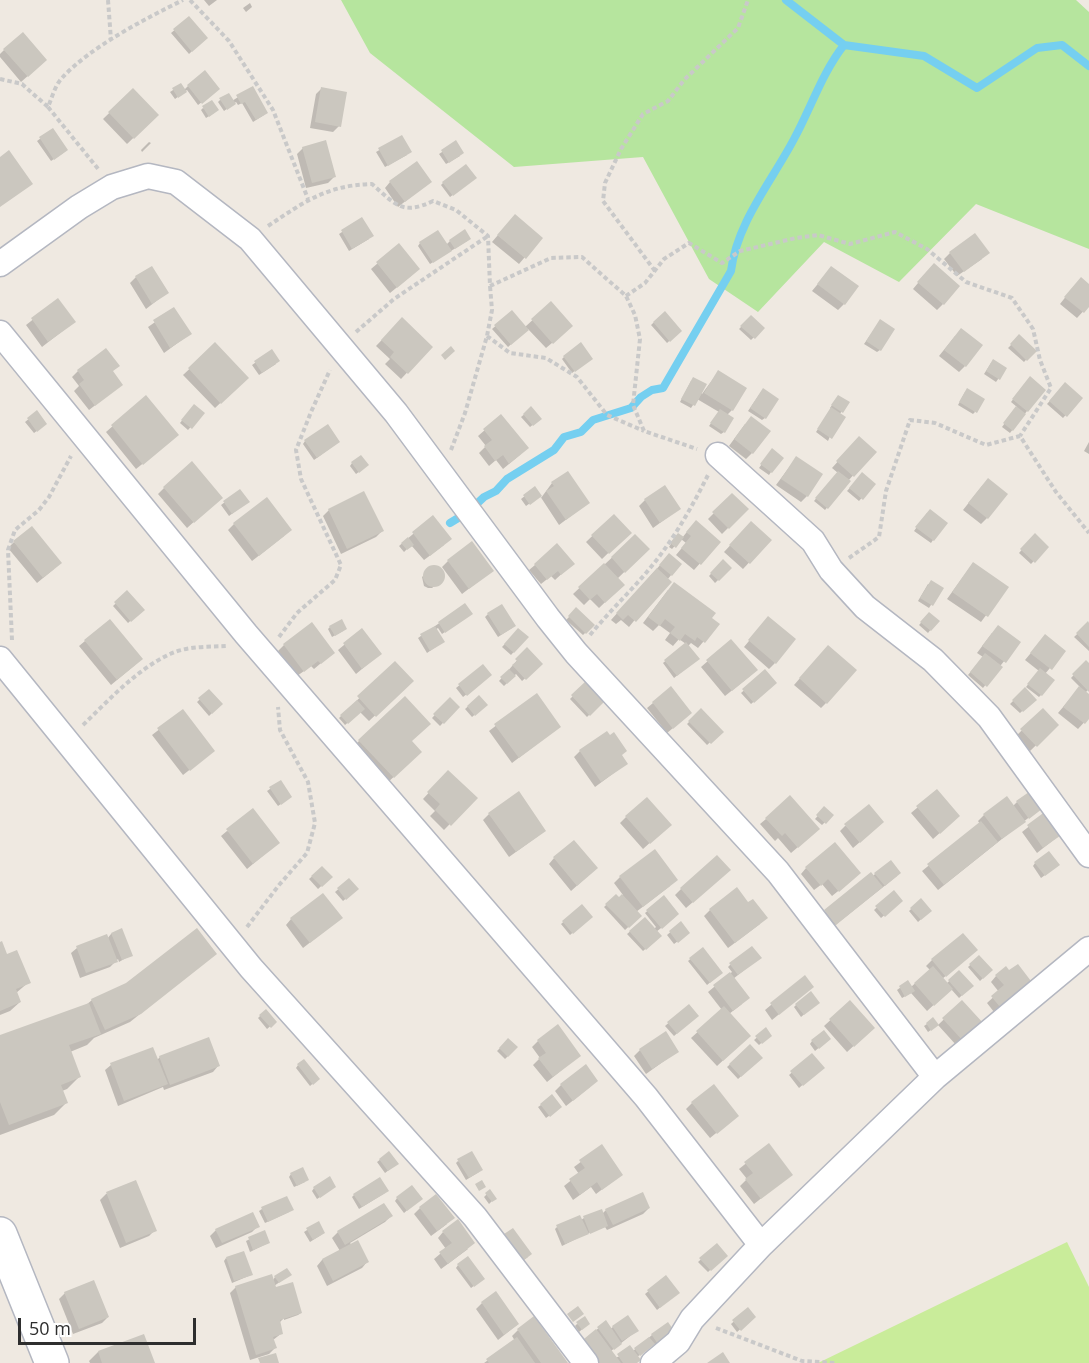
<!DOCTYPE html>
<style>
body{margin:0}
#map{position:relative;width:1089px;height:1363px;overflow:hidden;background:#efe9e1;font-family:"Open Sans",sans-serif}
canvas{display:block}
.scale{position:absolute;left:18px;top:1318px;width:178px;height:27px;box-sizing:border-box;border:3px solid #2e2e2e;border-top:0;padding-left:8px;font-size:18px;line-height:21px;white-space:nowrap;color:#2e2e2e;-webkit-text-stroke:4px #fff;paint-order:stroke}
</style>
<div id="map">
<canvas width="1089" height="1363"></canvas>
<div class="scale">50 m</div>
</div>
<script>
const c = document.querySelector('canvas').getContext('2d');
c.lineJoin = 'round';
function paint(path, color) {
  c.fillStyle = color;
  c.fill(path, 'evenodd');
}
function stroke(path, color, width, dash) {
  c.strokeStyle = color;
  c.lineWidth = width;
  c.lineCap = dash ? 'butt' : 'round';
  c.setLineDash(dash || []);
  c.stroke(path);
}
paint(new Path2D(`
 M 341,0 L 1076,0 L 1089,12 L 1089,249 L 976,204 L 899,282 L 824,242 L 758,312 L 709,279 L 643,157 L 514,167 L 370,53 Z`), '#b6e59e');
paint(new Path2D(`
 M 1067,1242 L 1089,1287 L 1089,1363 L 818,1363 Z`), '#c9ec9a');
paint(new Path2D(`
 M 204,0 L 217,0 L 209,6 Z
 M 250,3 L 252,7 L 246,12 L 243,8 Z
 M 189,18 L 206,38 L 189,54 L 171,33 Z
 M 4,50 L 39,66 L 21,82 L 0,57 L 0,54 Z
 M 181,85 L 184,90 L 188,86 L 216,91 L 198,105 L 187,90 L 175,99 L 170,92 Z
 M 252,88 L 264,115 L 253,122 L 242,103 L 238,105 L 236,102 L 224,111 L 218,102 L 220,100 L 232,101 Z
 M 322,88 L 339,126 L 333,132 L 310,128 L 316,94 Z
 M 133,90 L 157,115 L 127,144 L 103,119 Z
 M 203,108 L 214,113 L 206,118 L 201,110 Z
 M 52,130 L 63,153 L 51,161 L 37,141 Z
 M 402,137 L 407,155 L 385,167 L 376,152 Z
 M 149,142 L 151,143 L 142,152 L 141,150 Z
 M 456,143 L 460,156 L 446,164 L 439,154 Z
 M 303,148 L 334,177 L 328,183 L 306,188 L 297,154 Z
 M 472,180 L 450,197 L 441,185 L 443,183 Z
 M 390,182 L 430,182 L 398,207 L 385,188 Z
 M 362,219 L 369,239 L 349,251 L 339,234 Z
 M 509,222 L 541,238 L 519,264 L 492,242 Z
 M 450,241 L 467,241 L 430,264 L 418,246 L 420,243 L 446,245 Z
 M 399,245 L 412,275 L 390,293 L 371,269 Z
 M 950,253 L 982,259 L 957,276 L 944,259 Z
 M 831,268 L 844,304 L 838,310 L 812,291 Z
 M 928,271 L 943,304 L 937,310 L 913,289 Z
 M 136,277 L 168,292 L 146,309 L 130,283 Z
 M 1075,285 L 1089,286 L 1089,305 L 1077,318 L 1060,304 Z
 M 58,300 L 74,322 L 42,347 L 26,325 Z
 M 551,303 L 565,332 L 546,348 L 528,329 L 508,347 L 492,329 L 512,312 L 525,327 Z
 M 174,309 L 190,334 L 164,353 L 148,327 Z
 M 664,313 L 680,331 L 667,343 L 651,325 Z
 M 751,317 L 763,328 L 751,340 L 739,329 Z
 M 402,319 L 431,347 L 401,379 L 385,364 L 390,359 L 376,346 Z
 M 878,324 L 880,350 L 877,352 L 864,344 Z
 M 955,336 L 965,366 L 959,372 L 939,356 Z
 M 1019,337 L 1034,351 L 1024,362 L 1008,348 Z
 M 215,345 L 247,378 L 215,408 L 183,375 Z
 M 272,351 L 276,364 L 259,375 L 252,365 Z
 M 564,357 L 588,361 L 572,373 L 562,359 Z
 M 991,363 L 1005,369 L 996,382 L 984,374 Z
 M 78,371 L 111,372 L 115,390 L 89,410 L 74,391 L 79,386 L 72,377 Z
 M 718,372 L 732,410 L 727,415 L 724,432 L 721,434 L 709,426 L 719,412 L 697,399 L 691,408 L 680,402 L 691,381 L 702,394 Z
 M 1028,381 L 1027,411 L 1010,433 L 1002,427 L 1017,407 L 1011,402 Z
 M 1065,384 L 1081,398 L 1063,418 L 1047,404 Z
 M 761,392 L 765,418 L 762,420 L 748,411 Z
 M 965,392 L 975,412 L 973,414 L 958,405 Z
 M 146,397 L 171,441 L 136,469 L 106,432 Z
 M 836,399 L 848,403 L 839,415 L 828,441 L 816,432 L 831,409 L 830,408 Z
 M 194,406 L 203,413 L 188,430 L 180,423 Z
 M 531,409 L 540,419 L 530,427 L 521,417 Z
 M 36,413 L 43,426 L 34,433 L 25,422 Z
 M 501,416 L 521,454 L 503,469 L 496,460 L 489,466 L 479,453 L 486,446 L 478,436 Z
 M 745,424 L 752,453 L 746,459 L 729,446 Z
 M 859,438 L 874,452 L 848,481 L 849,482 L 825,510 L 814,501 L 838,473 L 832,468 Z
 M 305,441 L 336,444 L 314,460 L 303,444 Z
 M 1089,442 L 1089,454 L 1084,451 Z
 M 770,453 L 771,472 L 769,475 L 759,468 Z
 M 796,458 L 807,496 L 801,502 L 776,485 Z
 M 352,463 L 364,468 L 356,474 L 350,466 Z
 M 862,474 L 874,484 L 859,501 L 847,491 Z
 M 552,483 L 588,503 L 559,525 L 540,496 L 526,506 L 521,499 L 535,488 L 541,498 Z
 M 982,486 L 987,518 L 981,524 L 963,510 Z
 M 164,488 L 215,503 L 187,528 L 158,494 Z
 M 240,491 L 245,504 L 229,516 L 221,505 Z
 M 732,495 L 747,509 L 722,534 L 708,519 Z
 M 645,500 L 679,509 L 653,528 L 639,506 Z
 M 329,510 L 382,531 L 376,537 L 341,554 L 323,516 Z
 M 927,513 L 933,540 L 931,543 L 914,531 Z
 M 613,516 L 629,533 L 602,559 L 586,542 Z
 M 433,517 L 444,545 L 424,560 L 411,545 L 404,552 L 399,546 Z
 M 751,523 L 770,540 L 743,569 L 724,552 Z
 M 234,524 L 284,536 L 252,561 L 228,530 Z
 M 690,528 L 719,542 L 694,570 L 676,555 L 686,543 L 681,539 L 672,549 L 669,547 L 675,537 L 682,538 Z
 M 1035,535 L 1047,547 L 1031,564 L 1019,553 Z
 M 635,536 L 648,549 L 617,579 L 623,585 L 599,608 L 590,599 L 584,605 L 573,594 Z
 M 14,542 L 54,569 L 37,583 L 8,548 Z
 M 669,555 L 680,564 L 629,627 L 621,620 L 616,624 L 611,620 Z
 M 448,561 L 492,571 L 462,594 L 442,567 Z
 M 723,561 L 730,568 L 715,583 L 709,576 Z
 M 973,563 L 1007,587 L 981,622 L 947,599 Z
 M 535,565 L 567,569 L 555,580 L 551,576 L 541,584 L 529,570 Z
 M 432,567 L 436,567 L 443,574 L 443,579 L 432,588 L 428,588 L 424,586 L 422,577 Z
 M 928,584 L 942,588 L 929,608 L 918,601 Z
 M 668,590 L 718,624 L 698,648 L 691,643 L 688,646 L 695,661 L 674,678 L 663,663 L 686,644 L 679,639 L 673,646 L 665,640 L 670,633 L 659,625 L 653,631 L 643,623 Z
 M 127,593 L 142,610 L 128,623 L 113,606 Z
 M 465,605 L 468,616 L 442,634 L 438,628 L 435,630 L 440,644 L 427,653 L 418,638 Z
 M 576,610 L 593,625 L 583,635 L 566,620 Z
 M 488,614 L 512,628 L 498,637 L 485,617 Z
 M 929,614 L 937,621 L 928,633 L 919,625 Z
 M 763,624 L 775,663 L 769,669 L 744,647 Z
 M 1088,624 L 1089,625 L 1089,651 L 1074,637 Z
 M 330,627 L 343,631 L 332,637 L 328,629 Z
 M 362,630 L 380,654 L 356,674 L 338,650 Z
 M 518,630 L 527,637 L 511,655 L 502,647 Z
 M 992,633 L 1019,642 L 983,688 L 968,675 L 983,657 L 977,653 Z
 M 1045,636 L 1064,651 L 1045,674 L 1041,695 L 1039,697 L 1026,687 L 1039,671 L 1025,660 Z
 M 85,641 L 135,665 L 111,685 L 79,646 Z
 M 731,641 L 750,676 L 725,696 L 701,667 Z
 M 284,645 L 333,653 L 314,669 L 311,666 L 297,676 L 278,651 Z
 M 527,649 L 541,664 L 522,681 L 516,674 L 504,686 L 499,681 Z
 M 822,653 L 826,703 L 821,708 L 794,685 Z
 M 1086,662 L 1089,665 L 1089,689 L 1085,693 L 1089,696 L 1089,717 L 1078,729 L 1058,713 L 1080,687 L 1071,678 Z
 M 395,663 L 412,681 L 369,721 L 360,712 L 345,725 L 339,718 Z
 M 483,666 L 487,678 L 463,697 L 456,688 Z
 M 765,672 L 775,683 L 751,704 L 741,693 Z
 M 587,682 L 604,700 L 587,717 L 570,699 Z
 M 1025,689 L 1035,699 L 1020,713 L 1010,704 Z
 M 209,691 L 221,704 L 209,716 L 197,702 Z
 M 536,695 L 559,727 L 512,763 L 489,731 Z
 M 479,697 L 486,705 L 472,717 L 465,709 Z
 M 450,699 L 458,707 L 440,726 L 432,718 Z
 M 653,703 L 684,719 L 667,733 L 647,708 Z
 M 701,710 L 721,732 L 707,745 L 687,724 Z
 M 1043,710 L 1057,725 L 1030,751 L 1016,736 Z
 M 183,711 L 207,756 L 183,775 L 152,735 Z
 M 359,741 L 420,752 L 384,786 L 350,750 Z
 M 580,751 L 626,764 L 595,787 L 574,757 Z
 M 448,772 L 475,798 L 444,830 L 430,816 L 435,811 L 423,799 Z
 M 280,782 L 288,799 L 278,806 L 267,791 Z
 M 937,791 L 952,822 L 933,839 L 911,813 Z
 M 1017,802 L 1037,811 L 938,890 L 922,871 L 980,824 L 978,821 L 984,815 L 1013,806 Z
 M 824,809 L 832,815 L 822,825 L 815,819 Z
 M 1046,813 L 1062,833 L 1037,853 L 1022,832 Z
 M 489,814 L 538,836 L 509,857 L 483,820 Z
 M 626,817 L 664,830 L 643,849 L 620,823 Z
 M 766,819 L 812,835 L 791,853 L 778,838 L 775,841 L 760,824 Z
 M 845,826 L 876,828 L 853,848 L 840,831 Z
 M 227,831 L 278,843 L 247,869 L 221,836 Z
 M 554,858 L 590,874 L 571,891 L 549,864 Z
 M 1035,863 L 1056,867 L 1041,878 L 1033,866 Z
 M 322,868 L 331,877 L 318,889 L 309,879 Z
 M 806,868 L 853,879 L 832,896 L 822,884 L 814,890 L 801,874 Z
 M 871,874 L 873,876 L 875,874 L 897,876 L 829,930 L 819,917 Z
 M 723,876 L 686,908 L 675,895 L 681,889 Z
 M 620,877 L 670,886 L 636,912 L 640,916 L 625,930 L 604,907 L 616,896 L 619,899 L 623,895 L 614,883 Z
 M 349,880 L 357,889 L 343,901 L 335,892 Z
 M 894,892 L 901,901 L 881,918 L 874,910 Z
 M 664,897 L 675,917 L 656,932 L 660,936 L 643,951 L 627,934 L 645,919 L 654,929 L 656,927 L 645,913 Z
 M 921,900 L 930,911 L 918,922 L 909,911 Z
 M 582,906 L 591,917 L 570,935 L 561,924 Z
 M 710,910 L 760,924 L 728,948 L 704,916 Z
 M 291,919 L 335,923 L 303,948 L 286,925 Z
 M 681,923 L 686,935 L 674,944 L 667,935 Z
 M 121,930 L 131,955 L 119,962 L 118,959 L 110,967 L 80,978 L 71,953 L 77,948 L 106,936 L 107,939 L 111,934 Z
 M 0,944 L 6,956 L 29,982 L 16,993 L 20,1002 L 10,1011 L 0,1015 Z
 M 702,949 L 719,975 L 707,985 L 688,961 Z
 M 215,954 L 130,1022 L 94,1038 L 87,1045 L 70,1052 L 79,1077 L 67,1089 L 62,1091 L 66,1103 L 54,1115 L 0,1135 L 0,1037 L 86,1005 L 92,1000 Z
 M 970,956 L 942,979 L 946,984 L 959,972 L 972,986 L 959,998 L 951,989 L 927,1011 L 911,993 L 902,998 L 897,990 L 908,982 L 911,987 L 930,970 L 926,966 L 932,960 Z
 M 979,957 L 991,970 L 980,981 L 968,967 Z
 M 757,960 L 733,979 L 742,1004 L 729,1014 L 743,1042 L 717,1066 L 691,1038 L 722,1010 L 708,992 L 732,972 L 728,967 L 730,965 Z
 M 996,976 L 1032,984 L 1009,1004 L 1006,1001 L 994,1012 L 987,1003 L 999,992 L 991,982 Z
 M 806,992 L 772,1020 L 765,1010 L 771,1005 Z
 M 850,1002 L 873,1028 L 847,1052 L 824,1026 Z
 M 962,1002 L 981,1024 L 957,1046 L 938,1025 Z
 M 796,1005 L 815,1005 L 801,1017 L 794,1007 Z
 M 688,1006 L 697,1016 L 674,1036 L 665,1026 Z
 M 265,1011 L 275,1022 L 267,1029 L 258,1018 Z
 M 927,1024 L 935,1027 L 928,1032 L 924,1026 Z
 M 766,1030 L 770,1035 L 759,1045 L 754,1040 Z
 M 829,1039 L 815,1051 L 810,1044 L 812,1041 Z
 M 508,1040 L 516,1048 L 505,1059 L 497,1051 Z
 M 538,1041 L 579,1056 L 547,1082 L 533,1065 L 540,1058 L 532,1047 Z
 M 750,1046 L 761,1058 L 738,1079 L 727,1067 Z
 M 153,1049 L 157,1060 L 160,1057 L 218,1066 L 213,1072 L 164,1090 L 163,1087 L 118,1106 L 105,1070 L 111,1065 Z
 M 640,1050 L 678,1051 L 646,1074 L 634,1056 Z
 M 812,1055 L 822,1068 L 799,1088 L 789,1075 Z
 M 298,1065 L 318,1079 L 310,1086 L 296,1068 Z
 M 561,1085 L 590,1087 L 566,1106 L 555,1091 Z
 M 692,1103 L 731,1121 L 710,1138 L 686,1109 Z
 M 541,1105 L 557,1110 L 546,1118 L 538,1107 Z
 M 769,1145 L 791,1175 L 754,1204 L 740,1186 L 747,1179 L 739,1169 Z
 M 602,1146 L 621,1175 L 596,1194 L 591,1187 L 573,1200 L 564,1186 L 579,1174 L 574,1167 Z
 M 389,1153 L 394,1166 L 385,1173 L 377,1162 Z
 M 458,1161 L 479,1172 L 466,1180 L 456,1163 Z
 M 291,1174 L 305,1182 L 294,1187 L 289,1177 Z
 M 135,1182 L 155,1230 L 149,1236 L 120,1248 L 100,1200 L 106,1194 Z
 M 314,1188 L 332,1189 L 317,1199 L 312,1191 Z
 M 489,1192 L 495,1198 L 489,1204 L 484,1197 Z
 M 385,1193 L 359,1209 L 352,1197 L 354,1195 Z
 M 397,1198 L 418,1201 L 404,1213 L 395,1201 Z
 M 420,1208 L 447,1224 L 431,1236 L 414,1214 Z
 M 649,1208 L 643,1214 L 607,1230 L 605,1227 L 586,1234 L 562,1246 L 555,1229 L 557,1227 L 581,1220 L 584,1218 L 602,1214 L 606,1210 Z
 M 262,1209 L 289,1212 L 265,1223 L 259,1211 Z
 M 391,1216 L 385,1222 L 350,1243 L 367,1262 L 362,1268 L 327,1286 L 317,1266 L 322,1260 L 340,1251 L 332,1238 L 338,1232 Z
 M 318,1223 L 321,1235 L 310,1242 L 304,1232 Z
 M 258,1226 L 252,1232 L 216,1248 L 210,1236 L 216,1230 Z
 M 264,1232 L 268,1243 L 250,1252 L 246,1241 Z
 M 443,1232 L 468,1249 L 441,1269 L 434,1259 L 446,1249 L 438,1238 Z
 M 505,1235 L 528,1257 L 521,1262 L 503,1238 Z
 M 717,1245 L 726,1255 L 708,1272 L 698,1262 Z
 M 226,1258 L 251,1275 L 232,1283 L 224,1261 Z
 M 458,1265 L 480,1281 L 471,1288 L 456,1268 Z
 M 275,1277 L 287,1277 L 274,1286 L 301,1313 L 298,1315 L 284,1320 L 284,1318 L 279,1323 L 282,1333 L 273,1340 L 275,1348 L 269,1354 L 250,1360 L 230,1293 L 236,1287 L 273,1280 Z
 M 666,1277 L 675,1295 L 657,1310 L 645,1294 Z
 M 65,1293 L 108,1317 L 102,1323 L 73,1334 L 59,1299 Z
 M 482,1303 L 518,1324 L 498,1340 L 476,1309 Z
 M 748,1309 L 754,1317 L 737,1332 L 731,1324 Z
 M 628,1317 L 634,1333 L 611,1351 L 615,1358 L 633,1351 L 652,1335 L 671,1334 L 655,1345 L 654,1344 L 637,1357 L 636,1363 L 583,1363 L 595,1331 L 605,1323 L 610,1329 Z
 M 577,1324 L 586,1326 L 579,1332 L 575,1326 Z
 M 518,1330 L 566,1363 L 484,1363 L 515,1341 L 512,1336 Z
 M 98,1352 L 154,1363 L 90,1363 L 89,1361 Z`), '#0003');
stroke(new Path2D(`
 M 786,0 L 844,45 L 924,56 L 977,88 L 1037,48 L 1062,45 L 1089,66
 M 450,523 L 468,512 L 484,497 L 496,491 L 507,479 L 554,450 L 564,437 L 581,432 L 593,420 L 631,408 L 641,397 L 652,390 L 663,388 L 731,271 C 737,222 772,181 794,139 C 811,108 822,73 844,45`), '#75cff0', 8);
paint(new Path2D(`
 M 189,16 L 208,38 L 192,52 L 173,29 Z
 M 23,32 L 47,60 L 28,77 L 3,49 Z
 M 205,70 L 220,89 L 202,104 L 187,85 Z
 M 181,83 L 187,92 L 178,98 L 172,88 Z
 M 253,86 L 268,113 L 256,120 L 245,102 L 241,104 L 236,95 Z
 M 321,87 L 347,92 L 341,127 L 315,122 Z
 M 133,88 L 159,115 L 134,139 L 108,112 Z
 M 229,93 L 236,104 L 227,110 L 219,98 Z
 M 212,100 L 219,110 L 209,117 L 202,106 Z
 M 53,128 L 68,150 L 54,160 L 39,137 Z
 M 402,135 L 412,152 L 388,166 L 378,148 Z
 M 326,140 L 336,177 L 312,183 L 302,147 Z
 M 456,140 L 464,153 L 449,163 L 441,150 Z
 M 9,150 L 33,184 L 0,207 L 0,157 Z
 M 417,161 L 432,182 L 405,202 L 389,181 Z
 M 466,164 L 477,178 L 453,196 L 442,182 Z
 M 515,214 L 543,238 L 526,259 L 497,235 Z
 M 362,217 L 374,236 L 352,249 L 341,230 Z
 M 465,229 L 471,239 L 455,249 L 449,240 Z
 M 438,230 L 452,251 L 433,263 L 419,242 Z
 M 975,233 L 990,253 L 964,272 L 949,252 Z
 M 399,243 L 420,269 L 397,288 L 376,262 Z
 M 934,263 L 960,286 L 944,305 L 917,282 Z
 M 152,266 L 169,293 L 152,304 L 135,276 Z
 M 831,266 L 859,286 L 845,305 L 817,284 Z
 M 1081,277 L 1089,284 L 1089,307 L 1084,313 L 1064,297 Z
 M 58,298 L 76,322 L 48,342 L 31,318 Z
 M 551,301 L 573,326 L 553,344 L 531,319 Z
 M 174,307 L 192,334 L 170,348 L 153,320 Z
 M 512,310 L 529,330 L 511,345 L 494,325 Z
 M 665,311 L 682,331 L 670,342 L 653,322 Z
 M 751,315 L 765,328 L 755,339 L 740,326 Z
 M 402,317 L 433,347 L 408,374 L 390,357 L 394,352 L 381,340 Z
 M 880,319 L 895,329 L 881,351 L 866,341 Z
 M 961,328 L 983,345 L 966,367 L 944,350 Z
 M 1019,334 L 1037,351 L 1027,361 L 1010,344 Z
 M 215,342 L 249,378 L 221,404 L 188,368 Z
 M 581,342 L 593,359 L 575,372 L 563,356 Z
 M 451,346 L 455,351 L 445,360 L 441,355 Z
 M 106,348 L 120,366 L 113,371 L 123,385 L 95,406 L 79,384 L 84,380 L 77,370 Z
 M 272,349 L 280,361 L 262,373 L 254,361 Z
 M 993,359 L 1007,368 L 1000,380 L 986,371 Z
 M 718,370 L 747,388 L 733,411 L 704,393 Z
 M 1030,376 L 1046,390 L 1028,412 L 1012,399 Z
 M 693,377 L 707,384 L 695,406 L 681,399 Z
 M 1065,382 L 1083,398 L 1067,417 L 1049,401 Z
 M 763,388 L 779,399 L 766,419 L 750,408 Z
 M 967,388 L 985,399 L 977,413 L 959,402 Z
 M 146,395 L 179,435 L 143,465 L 111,425 Z
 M 838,395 L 850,402 L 843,413 L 831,405 Z
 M 194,404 L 205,413 L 192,429 L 181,420 Z
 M 531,406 L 542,419 L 533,426 L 523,414 Z
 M 1016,406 L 1026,414 L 1013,431 L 1003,423 Z
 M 831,407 L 846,417 L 832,439 L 817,429 Z
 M 720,409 L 734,418 L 725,433 L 710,423 Z
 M 37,410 L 47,424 L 37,432 L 27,418 Z
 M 501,414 L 529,448 L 509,464 L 503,455 L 495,461 L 484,446 L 492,440 L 483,429 Z
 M 751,416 L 771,431 L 753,454 L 734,439 Z
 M 328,424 L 340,442 L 317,458 L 304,440 Z
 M 859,436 L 877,452 L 854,477 L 836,461 Z
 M 772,448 L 784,458 L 772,473 L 760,464 Z
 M 361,455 L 369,465 L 359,473 L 351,462 Z
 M 796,456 L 823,474 L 808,497 L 781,479 Z
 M 192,461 L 223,498 L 194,523 L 163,487 Z
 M 568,471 L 590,503 L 566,520 L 546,491 L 554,486 L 551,482 Z
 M 838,471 L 851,481 L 828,509 L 815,498 Z
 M 862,472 L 876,484 L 863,500 L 849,488 Z
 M 988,478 L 1008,494 L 988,519 L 968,503 Z
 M 665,485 L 681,509 L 660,523 L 644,499 Z
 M 535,486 L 542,496 L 530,505 L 523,495 Z
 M 240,489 L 250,502 L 232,514 L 223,501 Z
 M 364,491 L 384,531 L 347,549 L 328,509 Z
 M 732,493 L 749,509 L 729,529 L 712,512 Z
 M 267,497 L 292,530 L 259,556 L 233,523 Z
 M 930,509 L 948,523 L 934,541 L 915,527 Z
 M 614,514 L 632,533 L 609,554 L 591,535 Z
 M 433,515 L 452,539 L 430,556 L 412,532 Z
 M 696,520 L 721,542 L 701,565 L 681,548 L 691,536 L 686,532 Z
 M 751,521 L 772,540 L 750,564 L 729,545 Z
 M 32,526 L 62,563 L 43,578 L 13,541 Z
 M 678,533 L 684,537 L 676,548 L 670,543 Z
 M 1035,533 L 1049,547 L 1035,563 L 1020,549 Z
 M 635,534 L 650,549 L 625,573 L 611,557 Z
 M 408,537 L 414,545 L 407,550 L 401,543 Z
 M 472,541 L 494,571 L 469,589 L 447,560 Z
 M 557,543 L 575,564 L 561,575 L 558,571 L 547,580 L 534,564 Z
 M 669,553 L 682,564 L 672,576 L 659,565 Z
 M 723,559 L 732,568 L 719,581 L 710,573 Z
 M 973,562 L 1009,587 L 988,617 L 952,592 Z
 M 604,563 L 625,585 L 605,603 L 597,594 L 590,600 L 578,587 Z
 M423 576a11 11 0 1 1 22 0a11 11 0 1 1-22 0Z
 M 657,568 L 672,582 L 636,622 L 628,615 L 623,620 L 616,613 Z
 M 931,580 L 944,588 L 933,606 L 920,598 Z
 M 674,582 L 716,613 L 712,618 L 720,624 L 705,643 L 697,637 L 695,641 L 685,634 L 680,641 L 670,633 L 675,627 L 665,619 L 660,626 L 648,617 Z
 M 127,590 L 145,610 L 131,622 L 114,602 Z
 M 465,603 L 473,614 L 445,633 L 438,622 Z
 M 502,604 L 516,626 L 501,635 L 487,613 Z
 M 576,607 L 595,625 L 586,634 L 568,616 Z
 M 929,612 L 940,621 L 931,631 L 920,622 Z
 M 768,616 L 796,639 L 776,664 L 748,640 Z
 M 110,619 L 143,659 L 117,680 L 84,640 Z
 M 342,619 L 347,629 L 335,636 L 329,626 Z
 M 1088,621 L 1089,623 L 1089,647 L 1076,633 Z
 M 312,622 L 335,653 L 321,664 L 318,661 L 304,672 L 283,644 Z
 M 998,625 L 1021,642 L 1006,663 L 982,646 Z
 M 435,626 L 445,642 L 430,651 L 420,634 Z
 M 362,628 L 382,654 L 362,669 L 343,643 Z
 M 518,628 L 529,637 L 514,653 L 504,644 Z
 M 1045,634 L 1066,651 L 1052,670 L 1030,653 Z
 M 731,639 L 758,670 L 732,691 L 706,660 Z
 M 686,642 L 700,659 L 677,676 L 664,660 Z
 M 828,645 L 857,670 L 827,704 L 799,678 Z
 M 527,647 L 543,664 L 526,680 L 512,665 L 517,661 L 515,659 Z
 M 985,653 L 1003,667 L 987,687 L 970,672 Z
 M 1086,660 L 1089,663 L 1089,692 L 1072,674 Z
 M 395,661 L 414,681 L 376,717 L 357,696 Z
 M 483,664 L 492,675 L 467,696 L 458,684 Z
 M 1040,668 L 1055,680 L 1042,696 L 1027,684 Z
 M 509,669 L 516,676 L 507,684 L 500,677 Z
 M 765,669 L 777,683 L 754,703 L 742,689 Z
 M 587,680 L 606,700 L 590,716 L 571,695 Z
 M 671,686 L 692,713 L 673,729 L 652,702 Z
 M 1079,686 L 1089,694 L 1089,719 L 1085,724 L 1063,707 Z
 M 1025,687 L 1037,700 L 1023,712 L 1012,700 Z
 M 209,689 L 223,704 L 212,714 L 198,698 Z
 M 537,693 L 561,727 L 519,758 L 494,724 Z
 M 479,695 L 488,705 L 475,716 L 467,706 Z
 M 405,696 L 431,724 L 412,741 L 422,752 L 394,778 L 358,740 Z
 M 450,697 L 460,707 L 444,724 L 433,714 Z
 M 357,700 L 365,709 L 348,724 L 340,715 Z
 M 701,708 L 724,732 L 711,744 L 688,721 Z
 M 1043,708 L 1059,725 L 1037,747 L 1020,729 Z
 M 183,709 L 215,751 L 190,771 L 157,728 Z
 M 607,731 L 610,735 L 614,732 L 627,751 L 622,755 L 628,764 L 601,782 L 579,750 Z
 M 448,770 L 478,798 L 451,826 L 435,810 L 440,804 L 427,792 Z
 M 281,780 L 292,797 L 281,805 L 269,787 Z
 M 937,789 L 960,816 L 940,834 L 916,806 Z
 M 519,791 L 546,831 L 516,852 L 488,813 Z
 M 1029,792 L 1042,809 L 1029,819 L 1016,801 Z
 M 790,795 L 820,829 L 798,848 L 785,833 L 782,836 L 765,818 Z
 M 1007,796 L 1026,822 L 1002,839 L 983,814 Z
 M 647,797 L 672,825 L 650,844 L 625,816 Z
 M 869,804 L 884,822 L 860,843 L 844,824 Z
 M 824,806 L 834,815 L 826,824 L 816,815 Z
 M 253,808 L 280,843 L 253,864 L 226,829 Z
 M 1046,811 L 1064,833 L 1043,848 L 1027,825 Z
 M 981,821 L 998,842 L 944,885 L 927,864 Z
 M 574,840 L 598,868 L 577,886 L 553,857 Z
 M 835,842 L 861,873 L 839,892 L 828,879 L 821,886 L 805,867 Z
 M 655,849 L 678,880 L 643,907 L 619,876 Z
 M 1049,851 L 1060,865 L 1045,876 L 1034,862 Z
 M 717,855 L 731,870 L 693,903 L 680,888 Z
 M 891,860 L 901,873 L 885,886 L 874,873 Z
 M 322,866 L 333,877 L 322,887 L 311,876 Z
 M 871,872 L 883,887 L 836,925 L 824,910 Z
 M 349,878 L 359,889 L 346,900 L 337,888 Z
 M 737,887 L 748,902 L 753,899 L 768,918 L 735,943 L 709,909 Z
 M 894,890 L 903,901 L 885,917 L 875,906 Z
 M 323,893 L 343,918 L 310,943 L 290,918 Z
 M 616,894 L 619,897 L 622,894 L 642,916 L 629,928 L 605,904 Z
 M 664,895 L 679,914 L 662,929 L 646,910 Z
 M 921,898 L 932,911 L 921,920 L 910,908 Z
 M 582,904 L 593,917 L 573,934 L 562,921 Z
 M 645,917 L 662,936 L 646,950 L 629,931 Z
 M 681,921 L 690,933 L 678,943 L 669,931 Z
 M 122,928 L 133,956 L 122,960 L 111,933 Z
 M 197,928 L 217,954 L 141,1014 L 105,1030 L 91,999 L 126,983 Z
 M 963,933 L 978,950 L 946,977 L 931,959 Z
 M 107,934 L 118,962 L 86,973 L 76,946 Z
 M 2,941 L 7,954 L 17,950 L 31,983 L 16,989 L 21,1002 L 0,1011 L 0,942 Z
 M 752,946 L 762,958 L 738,975 L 729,963 Z
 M 703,947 L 723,973 L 710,983 L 689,958 Z
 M 979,955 L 993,970 L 983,979 L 969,964 Z
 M 1018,964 L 1034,985 L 1015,999 L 1013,996 L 1000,1007 L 991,996 L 1004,985 L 995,975 L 1006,966 L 1009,970 Z
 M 933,966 L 953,989 L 934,1006 L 914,983 Z
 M 959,970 L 974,986 L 962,996 L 948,980 Z
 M 730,972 L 750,998 L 733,1011 L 713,985 Z
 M 805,975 L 814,987 L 779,1015 L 770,1003 Z
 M 908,980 L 915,991 L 905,997 L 899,986 Z
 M 811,991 L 820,1003 L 804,1015 L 795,1004 Z
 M 850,1000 L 875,1028 L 854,1047 L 829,1019 Z
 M 962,1000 L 984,1024 L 964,1042 L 942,1018 Z
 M 89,1003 L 101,1034 L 69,1045 L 81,1077 L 61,1085 L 68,1103 L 9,1125 L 0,1102 L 0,1035 Z
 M 689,1004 L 699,1016 L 677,1034 L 667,1022 Z
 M 724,1006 L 751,1036 L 723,1061 L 696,1031 Z
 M 266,1009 L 277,1022 L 271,1028 L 259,1015 Z
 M 933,1017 L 939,1025 L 931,1031 L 926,1023 Z
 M 558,1024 L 581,1056 L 553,1077 L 538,1058 L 546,1053 L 537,1040 Z
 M 766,1027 L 772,1036 L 762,1044 L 755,1036 Z
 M 824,1030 L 831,1039 L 819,1049 L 811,1040 Z
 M 666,1031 L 679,1052 L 652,1069 L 639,1049 Z
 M 209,1037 L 220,1066 L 170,1085 L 159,1056 Z
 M 508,1038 L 518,1047 L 508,1057 L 499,1048 Z
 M 750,1044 L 763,1058 L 741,1077 L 729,1064 Z
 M 153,1047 L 168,1084 L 124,1101 L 110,1063 Z
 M 812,1053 L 825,1068 L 803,1086 L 790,1071 Z
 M 304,1059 L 320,1079 L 313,1085 L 297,1064 Z
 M 586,1064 L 598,1081 L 573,1101 L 560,1084 Z
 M 714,1084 L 739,1116 L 717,1134 L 691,1102 Z
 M 552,1094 L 562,1107 L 550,1117 L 540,1104 Z
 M 769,1143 L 793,1175 L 761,1199 L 745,1179 L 753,1173 L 744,1162 Z
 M 602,1144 L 623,1175 L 602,1190 L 597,1182 L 580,1195 L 569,1179 L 585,1168 L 579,1160 Z
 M 389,1151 L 399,1164 L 388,1171 L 379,1159 Z
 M 472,1151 L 483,1170 L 469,1178 L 457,1159 Z
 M 303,1167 L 309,1180 L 297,1186 L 290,1173 Z
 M 330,1176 L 336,1187 L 320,1198 L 313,1187 Z
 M 380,1177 L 389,1191 L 362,1207 L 353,1194 Z
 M 136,1180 L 157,1231 L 126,1243 L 106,1192 Z
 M 482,1180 L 486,1187 L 479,1191 L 475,1184 Z
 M 412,1185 L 423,1199 L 407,1211 L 396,1197 Z
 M 490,1189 L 497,1199 L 492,1202 L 485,1193 Z
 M 643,1192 L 650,1208 L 613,1225 L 605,1209 Z
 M 436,1194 L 455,1218 L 437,1231 L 419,1207 Z
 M 287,1196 L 294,1210 L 268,1222 L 261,1207 Z
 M 384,1203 L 393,1216 L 345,1245 L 337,1231 Z
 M 602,1209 L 608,1226 L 590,1234 L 583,1216 Z
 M 253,1212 L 260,1227 L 222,1243 L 215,1229 Z
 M 580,1215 L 589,1234 L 565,1244 L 556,1225 Z
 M 458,1219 L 475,1243 L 448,1264 L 439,1252 L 452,1243 L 442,1231 Z
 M 319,1221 L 325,1233 L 313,1240 L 306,1228 Z
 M 513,1228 L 532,1254 L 524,1260 L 504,1234 Z
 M 265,1230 L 270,1243 L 253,1250 L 248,1237 Z
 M 358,1240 L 369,1262 L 333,1281 L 322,1259 Z
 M 717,1243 L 728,1256 L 711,1271 L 699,1258 Z
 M 244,1251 L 253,1275 L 234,1281 L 226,1257 Z
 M 468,1256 L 485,1279 L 474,1287 L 457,1264 Z
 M 287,1268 L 292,1275 L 279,1283 L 274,1276 Z
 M 272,1274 L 276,1287 L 293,1282 L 302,1313 L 280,1320 L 283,1334 L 273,1337 L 277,1348 L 256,1355 L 235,1286 Z
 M 666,1275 L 680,1293 L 660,1308 L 647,1290 Z
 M 94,1280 L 109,1317 L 79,1329 L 64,1292 Z
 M 496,1291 L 519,1324 L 504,1335 L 481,1302 Z
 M 578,1306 L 584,1314 L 573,1322 L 567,1314 Z
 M 748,1307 L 756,1317 L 741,1331 L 732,1320 Z
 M 628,1315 L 639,1331 L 622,1341 L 612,1326 Z
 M 534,1316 L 568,1363 L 541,1363 L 517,1329 Z
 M 585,1316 L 590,1324 L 582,1330 L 576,1322 Z
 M 606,1320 L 622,1344 L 614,1350 L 597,1327 Z
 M 668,1322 L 675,1332 L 658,1344 L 651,1334 Z
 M 596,1329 L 621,1363 L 593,1363 L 579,1343 Z
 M 144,1334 L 155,1363 L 102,1363 L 98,1351 Z
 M 517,1337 L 535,1363 L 489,1363 L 486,1359 Z
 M 649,1337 L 655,1344 L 640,1356 L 634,1348 Z
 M 630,1345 L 641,1360 L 637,1363 L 623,1363 L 617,1354 Z
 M 723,1352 L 730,1363 L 707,1363 Z
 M 276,1353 L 279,1363 L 260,1363 L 258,1358 Z`), '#cbc7bf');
const street = new Path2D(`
 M 0,264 L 79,207 L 112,187 L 148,176 L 176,182 L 250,239 L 396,413 L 548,618 L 576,653 L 778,872 L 935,1077
 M 0,333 L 246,634 L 646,1097 L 761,1245
 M 718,455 L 813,541 L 831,570 L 865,607 L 933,660 L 989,717 L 1089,855
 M 0,659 L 251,968 L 475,1217 L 586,1363
 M 653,1363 L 678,1342 L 692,1319 L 761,1245 L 935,1077 L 1089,949`);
const secondary = new Path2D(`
 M 0,1234 L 52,1363`);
stroke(street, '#b4b7c1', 27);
stroke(secondary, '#b4b7c1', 36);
stroke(new Path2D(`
 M 108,0 L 111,40
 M 190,0 L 229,41 L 273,110 L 308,199
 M 0,79 L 22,84 L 48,107 C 52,98 55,85 62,78 C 90,47 145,19 183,0
 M 48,107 L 99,170
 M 268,226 C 304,202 327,185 372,184 C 395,204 402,216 433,201 L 456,210 L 488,236 L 490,286 L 551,258 L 582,257 L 626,296 L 635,315 L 640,339 L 633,405 L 644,431 L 697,449
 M 655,271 L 603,201 L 605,183 L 621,149 L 643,114 L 668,101 L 684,80 L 738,28 L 748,0
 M 626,296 L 645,283 L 664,259 L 689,243 L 722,263 L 740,251 L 796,238 L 818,235 L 850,244 L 895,232 L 927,249 L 966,282 L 1012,298 L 1033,329 L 1040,360 L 1051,388 L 1020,436
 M 356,332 L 394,299 L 488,236
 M 487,336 L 510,353 L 546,358 L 577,377 L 607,415 L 644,431
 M 451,450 L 465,413 L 487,336 L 492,310 L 490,286
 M 849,558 L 879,537 L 886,491 L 910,420 L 935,423 L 986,445 L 1020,436 L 1056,492 L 1089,533
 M 590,635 C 608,613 628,594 646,573 C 671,544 691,509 708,475
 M 279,637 L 297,613 L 335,580 L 341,565 L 301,479 L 296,450 L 311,412 L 330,370
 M 12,640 L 8,550 L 15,530 L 39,510 L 49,497 L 71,456
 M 83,725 C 110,699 136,670 170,654 C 187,646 208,647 226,646
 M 247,927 L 279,885 L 307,853 L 315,823 L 308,782 L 280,730 L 278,707
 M 716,1328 L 802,1361 L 835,1363`), '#c9c9c9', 4, [4.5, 3]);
stroke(street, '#fff', 24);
stroke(secondary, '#fff', 33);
</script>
